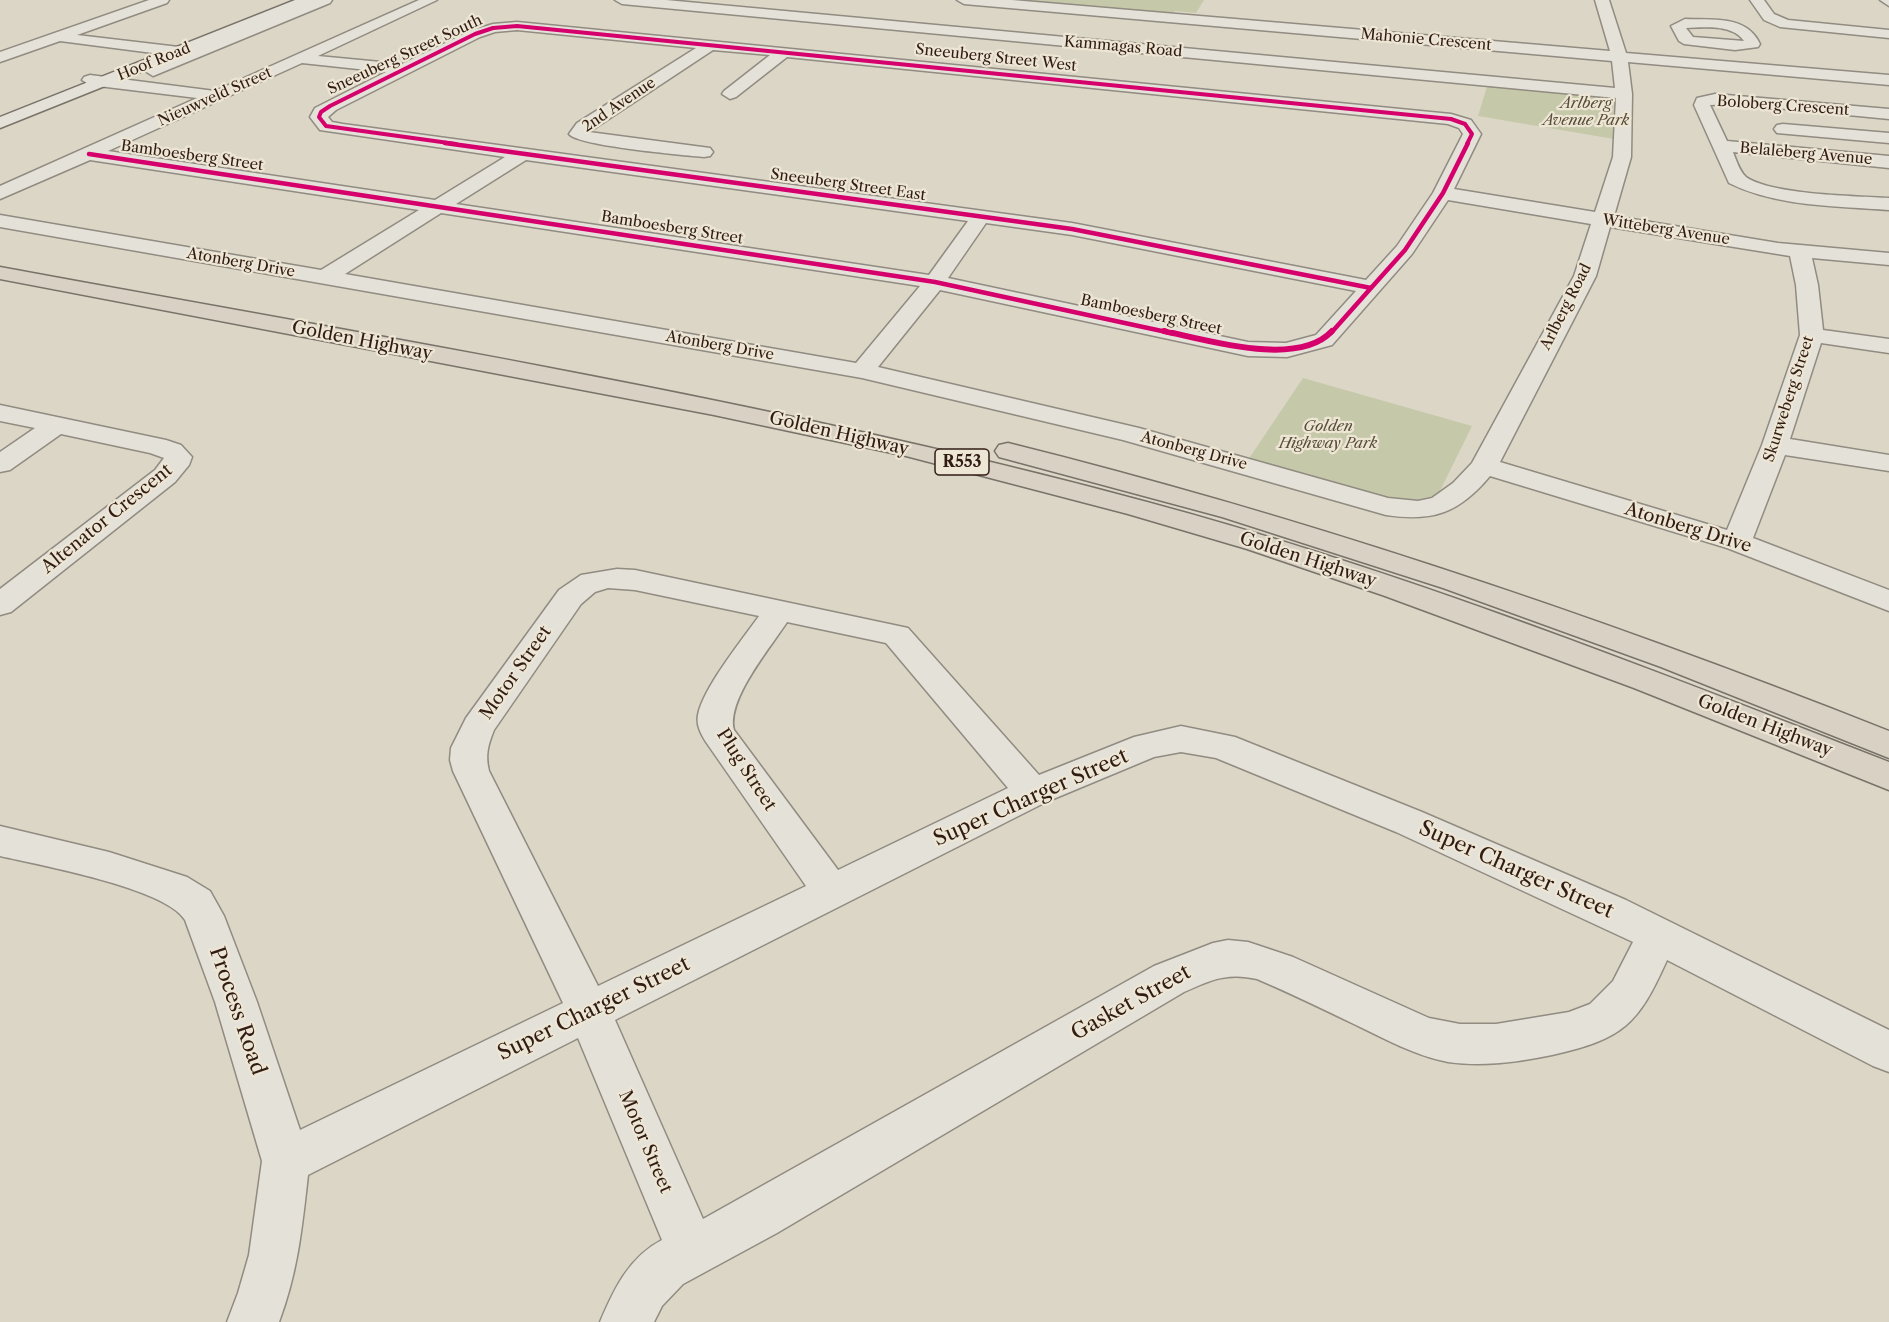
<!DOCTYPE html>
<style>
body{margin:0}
canvas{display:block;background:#dcd6c6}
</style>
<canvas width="1889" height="1322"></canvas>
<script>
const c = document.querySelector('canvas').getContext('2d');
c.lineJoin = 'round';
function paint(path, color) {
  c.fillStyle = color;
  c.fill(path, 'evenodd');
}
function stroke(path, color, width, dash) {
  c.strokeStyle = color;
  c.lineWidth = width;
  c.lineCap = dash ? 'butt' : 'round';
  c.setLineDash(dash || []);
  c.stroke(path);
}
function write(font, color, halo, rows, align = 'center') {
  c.font = font + ' "Libre Caslon Text",serif';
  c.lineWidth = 4.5;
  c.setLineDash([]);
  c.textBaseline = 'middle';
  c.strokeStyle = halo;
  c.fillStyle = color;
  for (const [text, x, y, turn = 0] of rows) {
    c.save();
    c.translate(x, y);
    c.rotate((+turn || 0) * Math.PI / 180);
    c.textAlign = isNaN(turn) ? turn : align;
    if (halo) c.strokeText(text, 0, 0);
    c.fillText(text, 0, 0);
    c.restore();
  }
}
paint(new Path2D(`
 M 1022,0 L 1204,0 L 1196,13 L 1175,11 L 1172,14 Z
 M 1488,83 L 1613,94 L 1614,139 L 1478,116 Z
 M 1303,378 L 1472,426 L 1438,495 L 1411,501 L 1371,497 L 1246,463 Z`), '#c5c9a9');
const minor = new Path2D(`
 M 149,0 L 169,0 L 167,3 L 77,35 L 179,47 L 186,52 L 313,0 L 332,0 L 330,3 L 153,76 L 145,71 L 147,68 L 176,56 L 60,41 L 0,62 L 0,52 Z
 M 419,0 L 437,0 L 318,56 L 402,64 L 470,31 L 493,24 L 517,22 L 1451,114 L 1471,120 L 1481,134 L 1454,189 L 1595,212 L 1613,157 L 1616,98 L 622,4 L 615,0 L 666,0 L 1615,88 L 1612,61 L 964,4 L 957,0 L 1012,0 L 1610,51 L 1595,0 L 1609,0 L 1626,53 L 1889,75 L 1889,85 L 1628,62 L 1632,94 L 1631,157 L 1614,216 L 1778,243 L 1889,253 L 1889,265 L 1812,258 L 1818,285 L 1823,330 L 1889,339 L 1889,353 L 1821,343 L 1790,439 L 1889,455 L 1889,471 L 1785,455 L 1753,538 L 1889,590 L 1889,611 L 1727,548 L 1490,476 C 1459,513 1433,522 1386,515 L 1123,440 L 862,378 L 0,227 L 0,215 L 321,270 L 419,210 L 90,160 L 0,199 L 0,186 L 197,98 L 90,85 L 82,80 L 84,77 L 90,75 L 215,91 ZM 517,30 L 696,48 L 577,123 L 569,134 C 578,146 683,155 704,157 L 710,156 L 713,152 L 710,148 L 589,132 L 713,50 L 770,55 L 724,91 L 722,94 L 730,99 L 736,97 L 787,57 L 1448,124 L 1459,128 L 1463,134 L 1433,193 L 1397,246 L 1366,280 L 1072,223 L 343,124 L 332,122 L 328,117 L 336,110 L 480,37 L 495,32 ZM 302,63 L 386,72 L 315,108 L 310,117 L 320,130 L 505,157 L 435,200 L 108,151 ZM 526,160 L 968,221 L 929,275 L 456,204 ZM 1448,200 L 1591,224 L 1574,276 L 1472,463 L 1453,483 L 1432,498 L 1418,501 L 1388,498 L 1139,428 L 878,367 L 940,290 L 1248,356 L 1287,357 L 1332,345 L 1412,254 ZM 441,213 L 920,286 L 856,363 L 345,274 ZM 986,223 L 1072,235 L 1356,291 L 1316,335 L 1286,343 L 1248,342 L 948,278 ZM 1610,227 L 1790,256 L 1796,285 L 1800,335 L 1762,445 L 1727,530 L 1500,462 L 1596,276 Z
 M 1750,0 L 1764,0 L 1774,14 L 1788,20 L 1889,30 L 1889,38 L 1780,27 L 1764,20 Z
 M 1880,0 L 1889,0 L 1889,6 Z
 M 1685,19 C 1712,20 1747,15 1760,44 L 1758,47 L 1735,50 L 1684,44 L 1679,41 L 1671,26 ZM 1686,28 C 1704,27 1733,24 1744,41 L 1693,37 Z
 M 1715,94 L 1889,109 L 1889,119 L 1735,104 L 1710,105 L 1727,141 L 1889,156 L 1889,168 L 1733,152 C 1736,160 1740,172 1746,177 C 1772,195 1856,196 1889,198 L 1889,210 C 1837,206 1777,207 1729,183 L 1694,105 L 1697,98 Z
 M 1783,124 L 1889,133 L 1889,143 L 1777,133 L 1774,129 L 1777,125 Z
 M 0,405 L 166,440 L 181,445 L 192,457 L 189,465 L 175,482 L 11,612 L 0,615 L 0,589 L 155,470 L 164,458 L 150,453 L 61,434 L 10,470 L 0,472 L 0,452 L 35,428 L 0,421 Z
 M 617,569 L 635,570 L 908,628 L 1039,775 L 1134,737 L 1181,726 L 1235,737 L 1422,812 L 1626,900 L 1889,1030 L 1889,1072 L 1873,1066 L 1667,960 C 1638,1025 1623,1039 1552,1055 C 1518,1062 1483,1067 1448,1062 C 1416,1056 1385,1039 1356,1025 C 1323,1009 1290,993 1257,979 C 1228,972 1210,980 1184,992 L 777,1233 L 683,1284 L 662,1306 L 654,1322 L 600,1322 C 614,1289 629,1257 662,1240 L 578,1038 L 308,1175 C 302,1228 298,1271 279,1322 L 227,1322 L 238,1293 L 249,1255 L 262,1161 L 215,1002 L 185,920 C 166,888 39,865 0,856 L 0,826 L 109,852 L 187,877 L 210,891 L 224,916 L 257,1002 L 300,1130 L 563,1003 L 453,771 L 450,760 L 451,748 L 466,718 L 559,590 L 581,575 ZM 608,588 L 635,590 L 759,616 C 742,640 703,688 698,715 C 696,725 701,734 706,742 L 806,886 L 598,986 L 489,771 C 485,755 488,745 494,730 L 581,604 L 595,592 ZM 787,622 L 886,643 L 1008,788 L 838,870 L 734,730 C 726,700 771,647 787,622 ZM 1181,752 L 1216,758 L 1396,832 L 1633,942 L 1613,981 L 1590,1004 L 1569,1012 L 1496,1024 L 1460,1024 L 1429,1018 L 1293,957 L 1248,942 L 1228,940 L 1213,943 L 1154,966 L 703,1219 L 615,1020 L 1046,802 L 1154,757 Z`);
const secondary = new Path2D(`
 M 295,0 L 314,0 L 312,3 L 0,128 L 0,117 Z`);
const primary = new Path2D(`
 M 0,267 C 383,338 770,400 1147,502 C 1400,570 1645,667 1889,762 L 1889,790 L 1634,688 L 1385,596 L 1247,549 L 1128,514 L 906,456 L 714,415 L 0,279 Z
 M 1008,443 C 1309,518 1601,617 1889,731 L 1889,758 L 1661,667 L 1443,588 L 1222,517 L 999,457 L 995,451 L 999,445 Z`);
stroke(minor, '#918b81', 3);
stroke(secondary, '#797269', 3);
stroke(primary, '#797269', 3);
paint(minor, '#e4e1d9');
paint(secondary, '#e4e1d9');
paint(primary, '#d8d1c4');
stroke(new Path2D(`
 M 456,144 L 326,126 L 319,117 L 321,112 L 330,106 L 475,34 L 493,28 L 517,26 L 1451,119 L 1465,124 L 1472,134 L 1467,144`), '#d6006c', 4);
stroke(new Path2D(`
 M 445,143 L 1072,229 L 1371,288
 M 89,154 L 935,282 L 1171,333
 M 1371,288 L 1405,250 L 1443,193 L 1468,143
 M 1331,333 L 1371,288`), '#d6006c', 4.5);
stroke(new Path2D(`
 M 1164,331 C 1207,340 1298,368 1332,331`), '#d6006c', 6);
write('15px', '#311c14', '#eee6d4', [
 ["Mahonie Crescent",1426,40,5],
 ["Kammagas Road",1123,47,5],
 ["Sneeuberg Street South",405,55,-25],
 ["Sneeuberg Street West",996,58,6],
 ["Hoof Road",154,62,-22],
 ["Nieuwveld Street",215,97,-24],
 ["2nd Avenue",619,105,-34],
 ["Boloberg Crescent",1783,106,4],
 ["Belaleberg Avenue",1806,154,5],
 ["Bamboesberg Street",192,156,8],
 ["Sneeuberg Street East",848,185,8],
 ["Bamboesberg Street",672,228,9],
 ["Witteberg Avenue",1666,230,9],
 ["Atonberg Drive",241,263,10],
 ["Arlberg Road",1566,307,-63],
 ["Bamboesberg Street",1151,315,12],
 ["Atonberg Drive",720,346,10],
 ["Skurweberg Street",1789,399,-72],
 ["Atonberg Drive",1194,451,15]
]);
write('italic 15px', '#584d3a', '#eee6d4', [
 ["Arlberg",1586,104],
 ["Avenue Park",1586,121],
 ["Golden",1328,427],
 ["Highway Park",1328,444]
]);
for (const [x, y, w] of [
 [962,462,54]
]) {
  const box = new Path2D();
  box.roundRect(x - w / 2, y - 13, w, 26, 4.5);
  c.fillStyle = '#eee6d4';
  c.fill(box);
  stroke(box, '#311c14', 1.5);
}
write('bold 16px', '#311c14', null, [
 ["R553",962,462]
]);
write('18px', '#311c14', '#eee6d4', [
 ["Golden Highway",362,341,11],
 ["Golden Highway",839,434,13],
 ["Altenator Crescent",107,519,-39],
 ["Atonberg Drive",1688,528,17],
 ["Golden Highway",1308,560,18],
 ["Motor Street",516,673,-55],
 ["Golden Highway",1765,726,21],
 ["Plug Street",746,770,57],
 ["Motor Street",645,1142,67]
]);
write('21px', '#311c14', '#eee6d4', [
 ["Super Charger Street",1031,798,-24],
 ["Super Charger Street",1516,870,24],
 ["Gasket Street",1131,1003,-29],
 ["Super Charger Street",594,1009,-26],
 ["Process Road",237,1011,71]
]);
</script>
